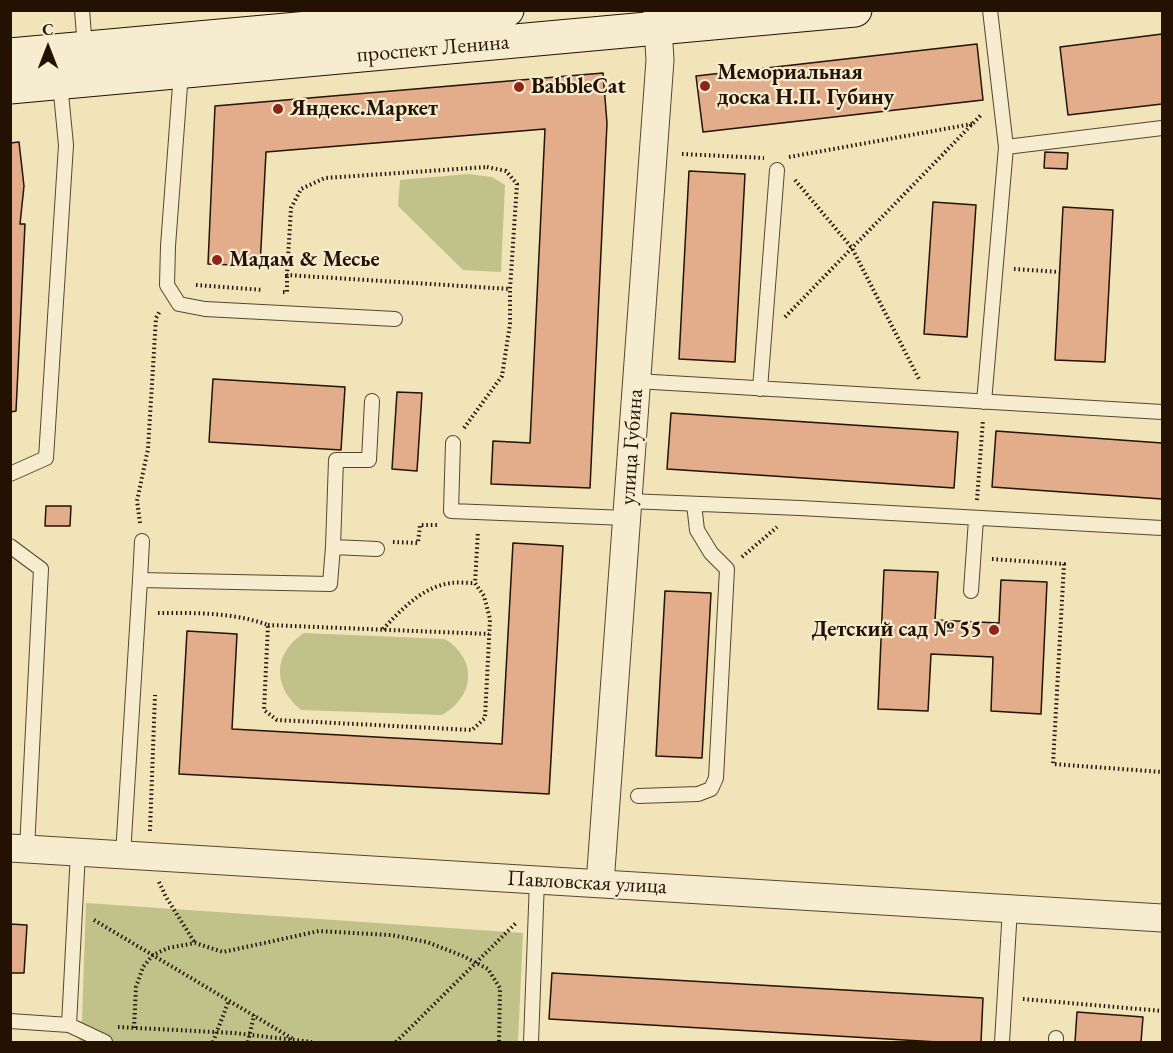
<!DOCTYPE html>
<meta charset="utf-8">
<style>
body{margin:0}
#map{position:relative;width:1173px;height:1053px;overflow:hidden;background:#f1e4b8;font-family:"EB Garamond",serif}
canvas{display:block}
.frame{position:absolute;inset:0;border:12px solid #231202;pointer-events:none}
.north{position:absolute;left:18px;top:18px;width:60px;height:60px;-webkit-text-stroke:4px #f6edd1;paint-order:stroke;rotate:0deg;font-size:16px;font-weight:700;line-height:24px;text-align:center;color:#231202}
.north::after{content:'';display:block;margin:auto;width:21px;height:27px;background:#231202;clip-path:polygon(50% 0,100% 100%,50% 72%,0 100%)}
</style>
<div id="map">
<canvas width="1173" height="1053"></canvas>
<div class="frame"></div>
<div class="north">С</div>
</div>
<script>
const c = document.querySelector('canvas').getContext('2d');
c.lineJoin = 'round';
function paint(path, color) {
  c.fillStyle = color;
  c.fill(path, 'evenodd');
}
function stroke(path, color, width, dash) {
  c.strokeStyle = color;
  c.lineWidth = width;
  c.lineCap = dash ? 'butt' : 'round';
  c.setLineDash(dash || []);
  c.stroke(path);
}
function write(font, color, halo, rows, align = 'center') {
  c.font = font + ' "EB Garamond",serif';
  c.lineWidth = 4.5;
  c.setLineDash([]);
  c.textBaseline = 'middle';
  c.strokeStyle = halo;
  c.fillStyle = color;
  for (const [text, x, y, turn = 0] of rows) {
    c.save();
    c.translate(x, y);
    c.rotate((+turn || 0) * Math.PI / 180);
    c.textAlign = isNaN(turn) ? turn : align;
    if (halo) c.strokeText(text, 0, 0);
    c.fillText(text, 0, 0);
    c.restore();
  }
}
paint(new Path2D(`
 M 468,174 L 492,177 L 505,185 L 501,272 L 463,270 L 398,206 L 400,180 Z
 M 304,633 L 445,639 C 478,660 475,696 442,715 L 301,710 C 272,686 273,653 304,633 Z
 M 86,903 L 523,933 L 518,1042 L 79,1042 L 82,1019 Z`), '#c1c28a');
const building = new Path2D(`
 M 1162,34 L 1162,104 L 1068,115 L 1060,47 Z
 M 977,44 L 983,100 L 703,132 L 696,76 Z
 M 603,73 L 607,123 L 590,488 L 491,484 L 493,441 L 530,443 L 545,129 L 266,152 L 260,266 L 208,264 L 215,106 Z
 M 19,142 L 24,186 L 20,224 L 25,224 L 16,411 L 11,412 L 10,418 L 10,143 Z
 M 1045,152 L 1068,153 L 1067,169 L 1044,168 Z
 M 689,171 L 745,174 L 735,362 L 679,359 Z
 M 933,202 L 976,205 L 967,337 L 924,334 Z
 M 1063,207 L 1113,210 L 1105,362 L 1055,360 Z
 M 213,379 L 345,387 L 341,450 L 209,442 Z
 M 397,392 L 422,393 L 417,471 L 392,469 Z
 M 671,413 L 958,432 L 954,488 L 667,469 Z
 M 996,431 L 1162,443 L 1162,499 L 992,487 Z
 M 46,506 L 71,506 L 70,526 L 45,526 Z
 M 513,543 L 563,546 L 549,794 L 179,774 L 187,631 L 237,634 L 232,729 L 502,744 Z
 M 884,570 L 938,572 L 935,620 L 999,623 L 1001,580 L 1047,582 L 1041,714 L 991,711 L 993,657 L 931,654 L 928,711 L 878,709 Z
 M 665,591 L 711,593 L 702,758 L 656,756 Z
 M 10,924 L 27,925 L 24,973 L 10,973 Z
 M 552,973 L 983,998 L 981,1042 L 938,1042 L 549,1019 Z
 M 1077,1012 L 1143,1017 L 1141,1042 L 1075,1042 Z`);
paint(building, '#e3ad8c');
stroke(building, '#231202', 1.5);
const service = new Path2D(`
 M 82,10 L 85,48
 M 181,72 L 168,246 L 167,285 L 179,304 L 205,309 L 395,319
 M 1006,147 L 1162,128
 M 636,381 L 1162,412
 M 760,389 L 777,170
 M 984,402 L 1006,147 L 990,10
 M 453,443 L 451,511 L 626,518
 M 10,474 L 46,458 L 66,145 L 60,83
 M 628,501 L 800,508 L 1162,528
 M 10,546 L 41,569 L 27,849
 M 333,547 L 336,460 L 369,460 L 372,401
 M 140,580 L 142,541
 M 971,591 L 976,519
 M 638,796 L 698,794 L 711,789 L 716,778 L 727,569 L 711,553 L 697,530 L 694,504
 M 123,855 L 140,580 L 330,584 L 333,547 L 377,549
 M 10,1021 L 69,1025 L 78,852
 M 69,1025 L 105,1042
 M 1056,1038 L 1056,1042
 M 531,1042 L 537,880
 M 1002,1042 L 1010,908`);
const minor = new Path2D(`
 M 10,848 L 1162,918
 M 600,884 L 660,60 L 657,10`);
const secondary = new Path2D(`
 M 10,55 L 507,10
 M 10,87 L 855,10`);
stroke(service, '#564630', 16);
stroke(minor, '#564630', 29);
stroke(secondary, '#231202', 35);
stroke(new Path2D(`
 M 682,154 L 764,158
 M 789,157 L 972,124
 M 487,167 L 506,171 L 517,184 L 510,289 L 287,275 L 291,208 L 301,189 L 325,178 Z
 M 795,180 L 852,248 L 919,379
 M 1014,269 L 1060,272
 M 196,285 L 263,290
 M 283,292 L 287,292 L 287,275
 M 785,317 L 982,114
 M 464,428 L 502,376 L 510,324 L 510,289
 M 977,500 L 983,420
 M 140,523 L 137,501 L 148,449 L 156,318 L 160,311
 M 393,542 L 418,543 L 420,525 L 437,525
 M 742,557 L 777,527
 M 992,559 L 1064,564 L 1053,764 L 1162,772
 M 158,613 C 196,613 232,612 268,625 L 264,710 L 277,720 L 472,730 L 485,718 L 490,619 L 484,596 L 475,583 L 478,531
 M 268,625 L 489,634
 M 383,629 C 402,609 422,587 451,583 C 458,582 467,583 475,583
 M 150,831 L 155,695
 M 159,882 L 166,897 L 195,943
 M 94,920 L 293,1039
 M 1023,999 L 1162,1011
 M 118,1027 L 234,1033 L 312,1042
 M 134,1028 L 136,987 L 143,967 L 153,955 L 168,948 L 195,943 L 223,952 L 319,931 L 391,935 L 427,942 L 463,956 L 488,969 L 500,988 L 499,1042
 M 213,1042 L 229,1000
 M 248,1042 L 254,1015
 M 396,1042 L 517,922`), '#231202', 4, [1.5, 3]);
stroke(service, '#f6edd1', 14);
stroke(minor, '#f6edd1', 27);
stroke(secondary, '#f6edd1', 33);
for (const [x, y, r, color] of [
 [705,86,6,"#8f2418"],
 [519,87,6,"#8f2418"],
 [278,109,6,"#8f2418"],
 [217,260,6,"#8f2418"],
 [994,630,6,"#8f2418"]
]) {
  const dot = new Path2D();
  dot.arc(x, y, r, 0, 2 * Math.PI);
  c.fillStyle = color;
  c.fill(dot);
  stroke(dot, '#f6edd1', 2);
}
write('22px', '#231202', '#f6edd1', [
 ["проспект Ленина",433,49,-5],
 ["улица Губина",632,447,-86],
 ["Павловская улица",587,883,3]
]);
write('bold 22px', '#231202', '#f6edd1', [
 ["Мемориальная",717,73],
 ["доска Н.П. Губину",717,98],
 ["BabbleCat",531,87],
 ["Яндекс.Маркет",290,109],
 ["Мадам & Месье",229,260],
 ["Детский сад № 55",982,630,"right"]
], 'left');
</script>
